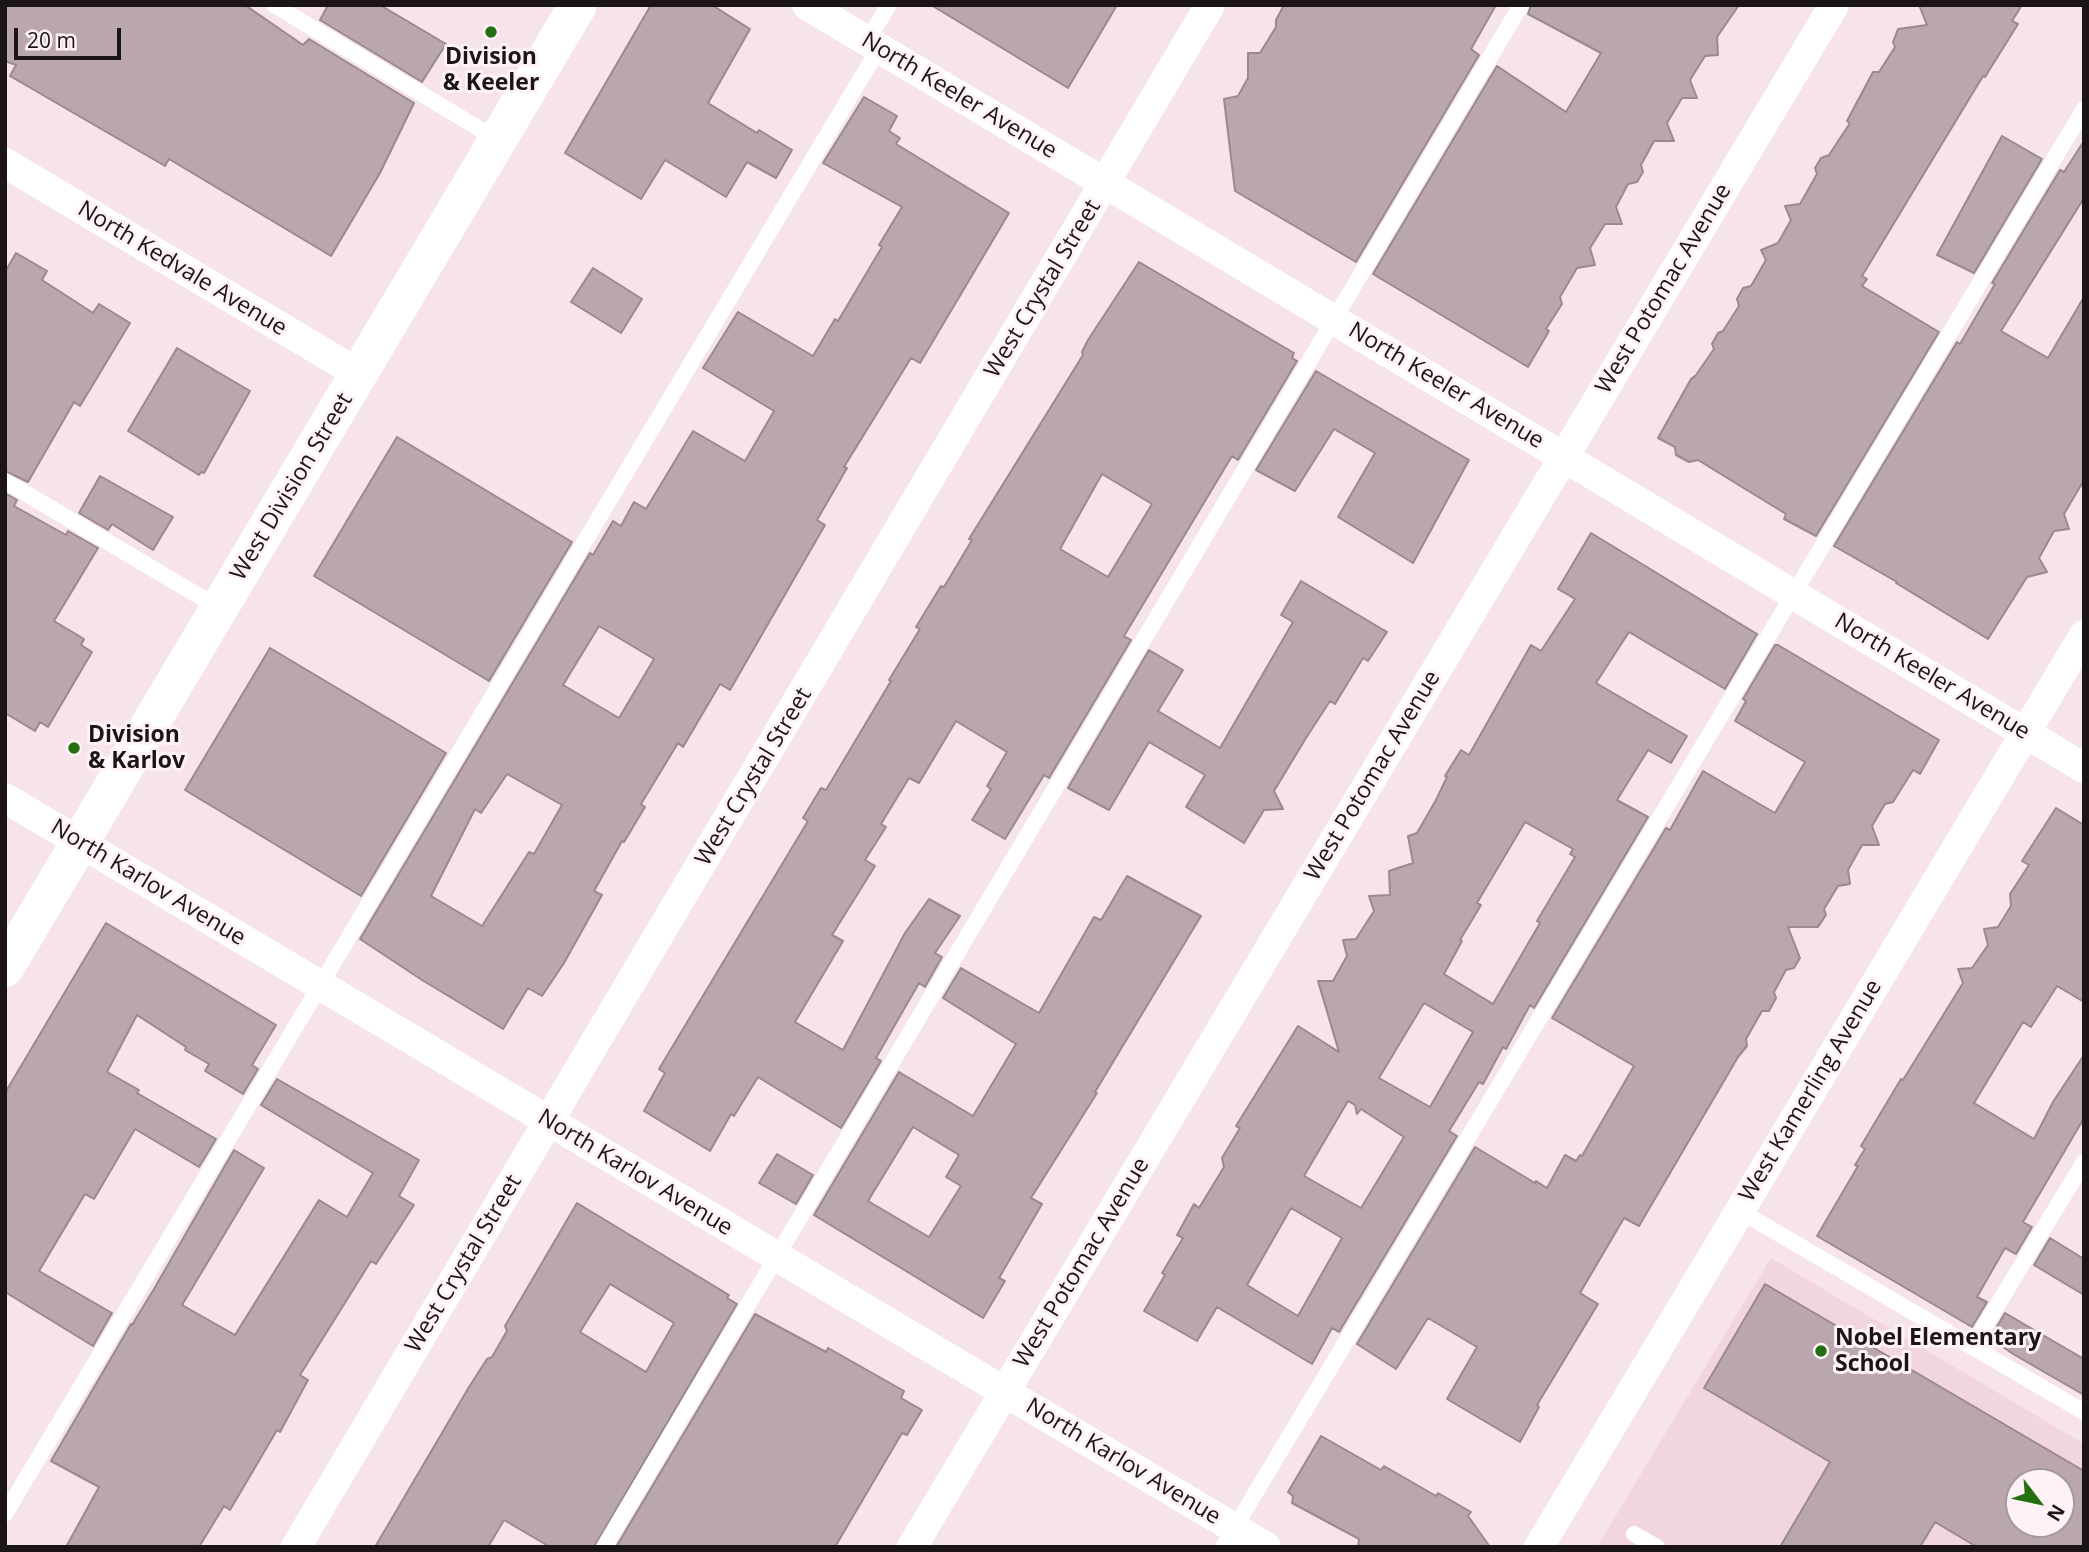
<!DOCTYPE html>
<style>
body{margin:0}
#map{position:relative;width:2089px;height:1552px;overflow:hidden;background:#f7e3eb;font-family:"Open Sans",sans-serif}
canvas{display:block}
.frame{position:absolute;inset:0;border:7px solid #1c1518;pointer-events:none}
.north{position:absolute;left:2005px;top:1468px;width:70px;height:70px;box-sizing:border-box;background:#fff2f7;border:2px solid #a49a9e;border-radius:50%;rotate:122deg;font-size:19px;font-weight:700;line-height:28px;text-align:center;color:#1c1518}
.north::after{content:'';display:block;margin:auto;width:24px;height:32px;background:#236f12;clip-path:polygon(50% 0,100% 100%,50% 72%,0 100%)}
.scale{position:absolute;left:14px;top:28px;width:107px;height:32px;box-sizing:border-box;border:4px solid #1c1518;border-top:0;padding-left:9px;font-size:21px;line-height:24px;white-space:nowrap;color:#1c1518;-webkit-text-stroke:5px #fff2f7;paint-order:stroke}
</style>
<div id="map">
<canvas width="2089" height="1552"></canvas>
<div class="frame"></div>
<div class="north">N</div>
<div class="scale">20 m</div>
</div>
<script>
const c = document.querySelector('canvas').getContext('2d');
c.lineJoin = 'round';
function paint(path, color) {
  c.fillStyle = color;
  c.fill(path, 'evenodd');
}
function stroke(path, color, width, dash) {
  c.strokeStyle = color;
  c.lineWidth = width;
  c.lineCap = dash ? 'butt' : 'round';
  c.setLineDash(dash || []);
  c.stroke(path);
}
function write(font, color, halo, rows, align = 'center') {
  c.font = font + ' "Open Sans",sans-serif';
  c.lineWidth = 6;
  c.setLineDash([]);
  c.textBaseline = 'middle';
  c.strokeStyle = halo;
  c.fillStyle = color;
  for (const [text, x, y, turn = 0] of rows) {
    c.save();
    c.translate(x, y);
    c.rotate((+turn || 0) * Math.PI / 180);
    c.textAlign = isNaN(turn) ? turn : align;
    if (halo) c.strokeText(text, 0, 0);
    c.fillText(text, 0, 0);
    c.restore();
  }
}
paint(new Path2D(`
 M 1771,1258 L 2084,1444 L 2084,1547 L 1597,1547 ZM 2019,1482 L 2061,1482 L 2061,1524 L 2019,1524 Z`), '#f1d5e0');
const building = new Path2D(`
 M 5,5 L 245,5 L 303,45 L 309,39 L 414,103 L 380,173 L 331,256 L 169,159 L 165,166 L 10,76 L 16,65 L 5,61 Z
 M 328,5 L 380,5 L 446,44 L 422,82 L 320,20 Z
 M 651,5 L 712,5 L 750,29 L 708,103 L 757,133 L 759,130 L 792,150 L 776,178 L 747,162 L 726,197 L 665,160 L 641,199 L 565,153 Z
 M 931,5 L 1117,5 L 1068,88 Z
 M 1284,5 L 1496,5 L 1471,49 L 1479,55 L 1356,262 L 1235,191 L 1224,99 L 1238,96 L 1248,78 L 1248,53 L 1260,53 L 1276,27 L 1276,20 Z
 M 1531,5 L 1739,5 L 1717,37 L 1718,55 L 1705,56 L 1690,80 L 1697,98 L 1682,98 L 1667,123 L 1674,141 L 1654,141 L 1641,165 L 1643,172 L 1637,182 L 1628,184 L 1616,207 L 1622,224 L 1605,224 L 1590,248 L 1595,265 L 1577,268 L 1560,297 L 1562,304 L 1546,329 L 1549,331 L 1528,367 L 1373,274 L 1497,66 L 1566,112 L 1601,53 L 1528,14 Z
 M 1919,5 L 2022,5 L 2012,21 L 2018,24 L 1985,77 L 1983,76 L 1862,276 L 1867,279 L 1862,286 L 1939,332 L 1816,536 L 1784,519 L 1786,514 L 1698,460 L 1689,462 L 1676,455 L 1675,447 L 1658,438 L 1691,379 L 1696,375 L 1714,349 L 1712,344 L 1718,333 L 1723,331 L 1739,306 L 1737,299 L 1743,288 L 1751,286 L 1766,260 L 1761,250 L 1778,243 L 1791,220 L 1785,206 L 1800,204 L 1817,174 L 1815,168 L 1821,158 L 1829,155 L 1850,123 L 1847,121 L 1873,72 L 1879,72 L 1895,47 L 1893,42 L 1898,29 L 1927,25 Z
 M 864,97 L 897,116 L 889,131 L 900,138 L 896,144 L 1009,213 L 920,363 L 911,358 L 844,467 L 847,468 L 817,520 L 825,525 L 730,690 L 720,684 L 683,747 L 678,743 L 641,804 L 645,807 L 624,842 L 622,841 L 594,891 L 602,895 L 564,963 L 542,996 L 528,988 L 503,1029 L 422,980 L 360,939 L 590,553 L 593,555 L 613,521 L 621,526 L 634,502 L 646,509 L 693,431 L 745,461 L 774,411 L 703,368 L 738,312 L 813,356 L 835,319 L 838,321 L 882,247 L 879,245 L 902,207 L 823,163 ZM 599,626 L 654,659 L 619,718 L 563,685 ZM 507,774 L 562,805 L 534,854 L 529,852 L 482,926 L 431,896 L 475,809 L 481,813 Z
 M 2002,136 L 2042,159 L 1974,273 L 1937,255 Z
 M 2084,141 L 2084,198 L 2001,331 L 2048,358 L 2084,297 L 2084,480 L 2064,514 L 2069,529 L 2054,531 L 2039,558 L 2047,572 L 2027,577 L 1988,639 L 1896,583 L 1897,582 L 1834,546 L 1957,342 L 1960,344 L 1995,284 L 1992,283 L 2060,170 L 2064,172 Z
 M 16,253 L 47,271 L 42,280 L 93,313 L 99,304 L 130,323 L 80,406 L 74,402 L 28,482 L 5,471 L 5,272 Z
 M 1139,262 L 1294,353 L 1292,358 L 1297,361 L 1238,460 L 1232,456 L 1124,636 L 1131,640 L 1049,778 L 1044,775 L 1005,839 L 972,820 L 991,789 L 987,786 L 1007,752 L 956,721 L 919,783 L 909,778 L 881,824 L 886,827 L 865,860 L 875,866 L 832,935 L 843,941 L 795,1022 L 843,1050 L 905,933 L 929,899 L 960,916 L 935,953 L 942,957 L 925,987 L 919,983 L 876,1058 L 881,1061 L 841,1128 L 758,1077 L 734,1116 L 731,1114 L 710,1151 L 644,1111 L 665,1073 L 659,1069 L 808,821 L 803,818 L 821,788 L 826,790 L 891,681 L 889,680 L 920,629 L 916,627 L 941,586 L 944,587 L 972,540 L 969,539 L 1083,355 L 1082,352 L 1088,340 ZM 1102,474 L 1152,504 L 1108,577 L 1060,549 Z
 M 593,268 L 642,299 L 621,333 L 571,302 Z
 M 177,348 L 250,391 L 204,473 L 201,472 L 199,475 L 128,431 Z
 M 1316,371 L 1469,460 L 1413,563 L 1338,517 L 1375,453 L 1334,429 L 1295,491 L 1256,470 Z
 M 397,437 L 572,542 L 489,681 L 314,576 Z
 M 100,476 L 173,517 L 153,550 L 112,524 L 108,530 L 79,513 Z
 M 5,493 L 17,500 L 14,506 L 66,535 L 68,531 L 98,548 L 54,621 L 84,639 L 81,645 L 92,652 L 48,727 L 40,722 L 35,731 L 5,713 Z
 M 1591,533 L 1757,634 L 1725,689 L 1629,632 L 1596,683 L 1687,736 L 1671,763 L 1648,750 L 1617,800 L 1648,817 L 1534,1008 L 1530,1005 L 1506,1049 L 1503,1047 L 1483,1084 L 1479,1082 L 1449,1131 L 1457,1136 L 1339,1332 L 1332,1328 L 1312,1364 L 1217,1307 L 1197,1341 L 1144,1311 L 1165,1275 L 1162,1273 L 1183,1238 L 1177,1235 L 1194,1204 L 1199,1208 L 1224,1167 L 1222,1158 L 1240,1128 L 1236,1126 L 1298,1026 L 1339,1052 L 1318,981 L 1333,981 L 1347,956 L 1343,940 L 1356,939 L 1374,911 L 1369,896 L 1390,895 L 1389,871 L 1413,863 L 1408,836 L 1417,833 L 1436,800 L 1447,777 L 1445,776 L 1461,750 L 1469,755 L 1531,645 L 1541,651 L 1575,599 L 1558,589 ZM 1525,822 L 1573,849 L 1570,854 L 1575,857 L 1537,921 L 1540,923 L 1493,1004 L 1444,974 L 1462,941 L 1460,940 L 1481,905 L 1477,903 ZM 1424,1003 L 1473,1032 L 1430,1107 L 1379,1078 ZM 1348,1101 L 1355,1105 L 1357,1114 L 1361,1109 L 1404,1137 L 1361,1208 L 1304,1176 ZM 1291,1208 L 1342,1238 L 1298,1316 L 1247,1285 Z
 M 1301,581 L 1387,632 L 1368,661 L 1363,658 L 1335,704 L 1330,701 L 1306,738 L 1274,791 L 1283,809 L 1264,810 L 1244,843 L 1186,807 L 1205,775 L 1149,742 L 1109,810 L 1068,788 L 1149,650 L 1183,670 L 1158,711 L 1220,748 L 1293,622 L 1281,615 Z
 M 1775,645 L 1778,645 L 1939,740 L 1920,774 L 1913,770 L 1893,802 L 1885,804 L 1872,826 L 1879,845 L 1862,845 L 1848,870 L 1850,884 L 1838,886 L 1824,909 L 1826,915 L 1818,927 L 1788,927 L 1800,958 L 1794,968 L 1786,970 L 1774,992 L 1776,998 L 1769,1011 L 1762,1011 L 1746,1039 L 1747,1046 L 1738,1057 L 1639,1226 L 1624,1218 L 1580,1293 L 1598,1304 L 1537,1405 L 1539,1407 L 1520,1442 L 1447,1399 L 1477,1347 L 1428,1318 L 1396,1369 L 1357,1344 L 1475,1147 L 1535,1183 L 1536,1181 L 1547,1188 L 1565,1155 L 1576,1161 L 1580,1155 L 1582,1156 L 1634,1066 L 1552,1018 L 1666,828 L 1670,830 L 1703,771 L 1775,813 L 1805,762 L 1735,721 L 1746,701 L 1743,699 Z
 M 270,648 L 446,753 L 361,896 L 185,790 Z
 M 2056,808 L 2084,825 L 2084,1002 L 2057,986 L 2031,1027 L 2023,1022 L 1974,1103 L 2034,1139 L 2053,1102 L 2084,1055 L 2084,1118 L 2023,1222 L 2032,1227 L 2016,1254 L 2005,1248 L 1977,1297 L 1987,1302 L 1972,1327 L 1817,1236 L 1858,1166 L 1855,1165 L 1865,1149 L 1861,1146 L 1901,1079 L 1903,1080 L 1963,983 L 1958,969 L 1972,968 L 1988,945 L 1984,929 L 1998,927 L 2011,906 L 2010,894 L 2029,865 L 2022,861 Z
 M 1127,876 L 1201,916 L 1095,1092 L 1097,1093 L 1031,1198 L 1042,1204 L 999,1278 L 1005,1281 L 983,1318 L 814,1215 L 899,1072 L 973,1116 L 1016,1044 L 943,998 L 961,968 L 1039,1013 L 1094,917 L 1101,920 ZM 913,1127 L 959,1155 L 946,1177 L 961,1186 L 929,1237 L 868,1201 Z
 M 106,923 L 276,1025 L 252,1065 L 258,1069 L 243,1094 L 205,1071 L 209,1064 L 185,1050 L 186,1047 L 137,1015 L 107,1072 L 139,1090 L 137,1093 L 216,1139 L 199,1167 L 135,1129 L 94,1199 L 85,1194 L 39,1271 L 112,1313 L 93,1346 L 5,1292 L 5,1093 Z
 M 277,1079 L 419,1160 L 399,1196 L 414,1205 L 376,1264 L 371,1261 L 300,1375 L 308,1380 L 280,1432 L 277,1430 L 230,1510 L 224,1506 L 199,1547 L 66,1547 L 99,1487 L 51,1461 L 131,1324 L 132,1325 L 154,1289 L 234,1150 L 264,1168 L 182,1305 L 235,1335 L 319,1200 L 347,1217 L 373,1173 L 261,1105 Z
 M 777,1154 L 813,1175 L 796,1204 L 759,1183 Z
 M 577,1203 L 729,1295 L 727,1298 L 737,1304 L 594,1547 L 550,1547 L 504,1520 L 488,1547 L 375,1547 L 469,1387 L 487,1359 L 492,1357 L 507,1331 L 505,1326 ZM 610,1284 L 674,1323 L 646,1372 L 580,1332 Z
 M 2050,1238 L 2084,1259 L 2084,1295 L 2034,1265 Z
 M 1765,1284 L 2084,1471 L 2084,1547 L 1977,1547 L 1935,1522 L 1920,1547 L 1780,1547 L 1830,1462 L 1704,1388 ZM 2019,1482 L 2061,1482 L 2061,1524 L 2019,1524 Z
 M 2005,1313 L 2084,1359 L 2084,1395 L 2013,1354 L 1990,1338 Z
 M 755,1314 L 826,1352 L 828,1348 L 904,1391 L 901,1398 L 922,1410 L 907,1435 L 902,1433 L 835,1547 L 616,1547 Z
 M 1321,1436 L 1381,1470 L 1384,1466 L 1436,1496 L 1438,1493 L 1471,1512 L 1468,1516 L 1490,1547 L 1358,1547 L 1359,1539 L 1292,1503 L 1293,1496 L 1288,1492 Z`);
paint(building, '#b9a6ae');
stroke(building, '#9b8990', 2);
stroke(new Path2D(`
 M 274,5 L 498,140
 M 867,41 L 889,5
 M 5,481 L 219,608
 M 1740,1211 L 2084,1412
 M 1972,1347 L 2084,1162
 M 5,1514 L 879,48
 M 1634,1534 L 1657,1547
 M 604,1547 L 1521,5
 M 1223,1547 L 2084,109`), '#fff', 16);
stroke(new Path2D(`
 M 807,5 L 2084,768
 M 5,163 L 359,374
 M 5,798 L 1266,1547
 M 296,1547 L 1210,5
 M 912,1547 L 1834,5
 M 1539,1547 L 2084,635`), '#fff', 30);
stroke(new Path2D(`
 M 5,968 L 578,5`), '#fff', 38);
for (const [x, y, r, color] of [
 [491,32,7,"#236f12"],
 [74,748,7,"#236f12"],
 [1821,1351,7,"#236f12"]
]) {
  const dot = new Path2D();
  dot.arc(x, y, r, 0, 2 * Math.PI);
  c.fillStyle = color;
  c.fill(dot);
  stroke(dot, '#fff2f7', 2.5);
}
write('bold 23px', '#1c1518', '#fff2f7', [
 ["Division",491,57,"center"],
 ["& Keeler",491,83,"center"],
 ["Division",88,735],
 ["& Karlov",88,761],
 ["Nobel Elementary",1835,1338],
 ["School",1835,1364]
], 'left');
write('23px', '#1c1518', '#fff2f7', [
 ["North Keeler Avenue",959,96,31],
 ["North Kedvale Avenue",182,269,31],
 ["West Crystal Street",1043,289,-59],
 ["West Potomac Avenue",1664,289,-59],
 ["North Keeler Avenue",1446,386,31],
 ["West Division Street",292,487,-59],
 ["North Keeler Avenue",1932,677,31],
 ["West Potomac Avenue",1373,776,-59],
 ["West Crystal Street",754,777,-59],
 ["North Karlov Avenue",148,883,31],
 ["West Kamerling Avenue",1811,1091,-59],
 ["North Karlov Avenue",635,1173,31],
 ["West Potomac Avenue",1082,1263,-59],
 ["West Crystal Street",464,1264,-59],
 ["North Karlov Avenue",1123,1462,31]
]);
</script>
